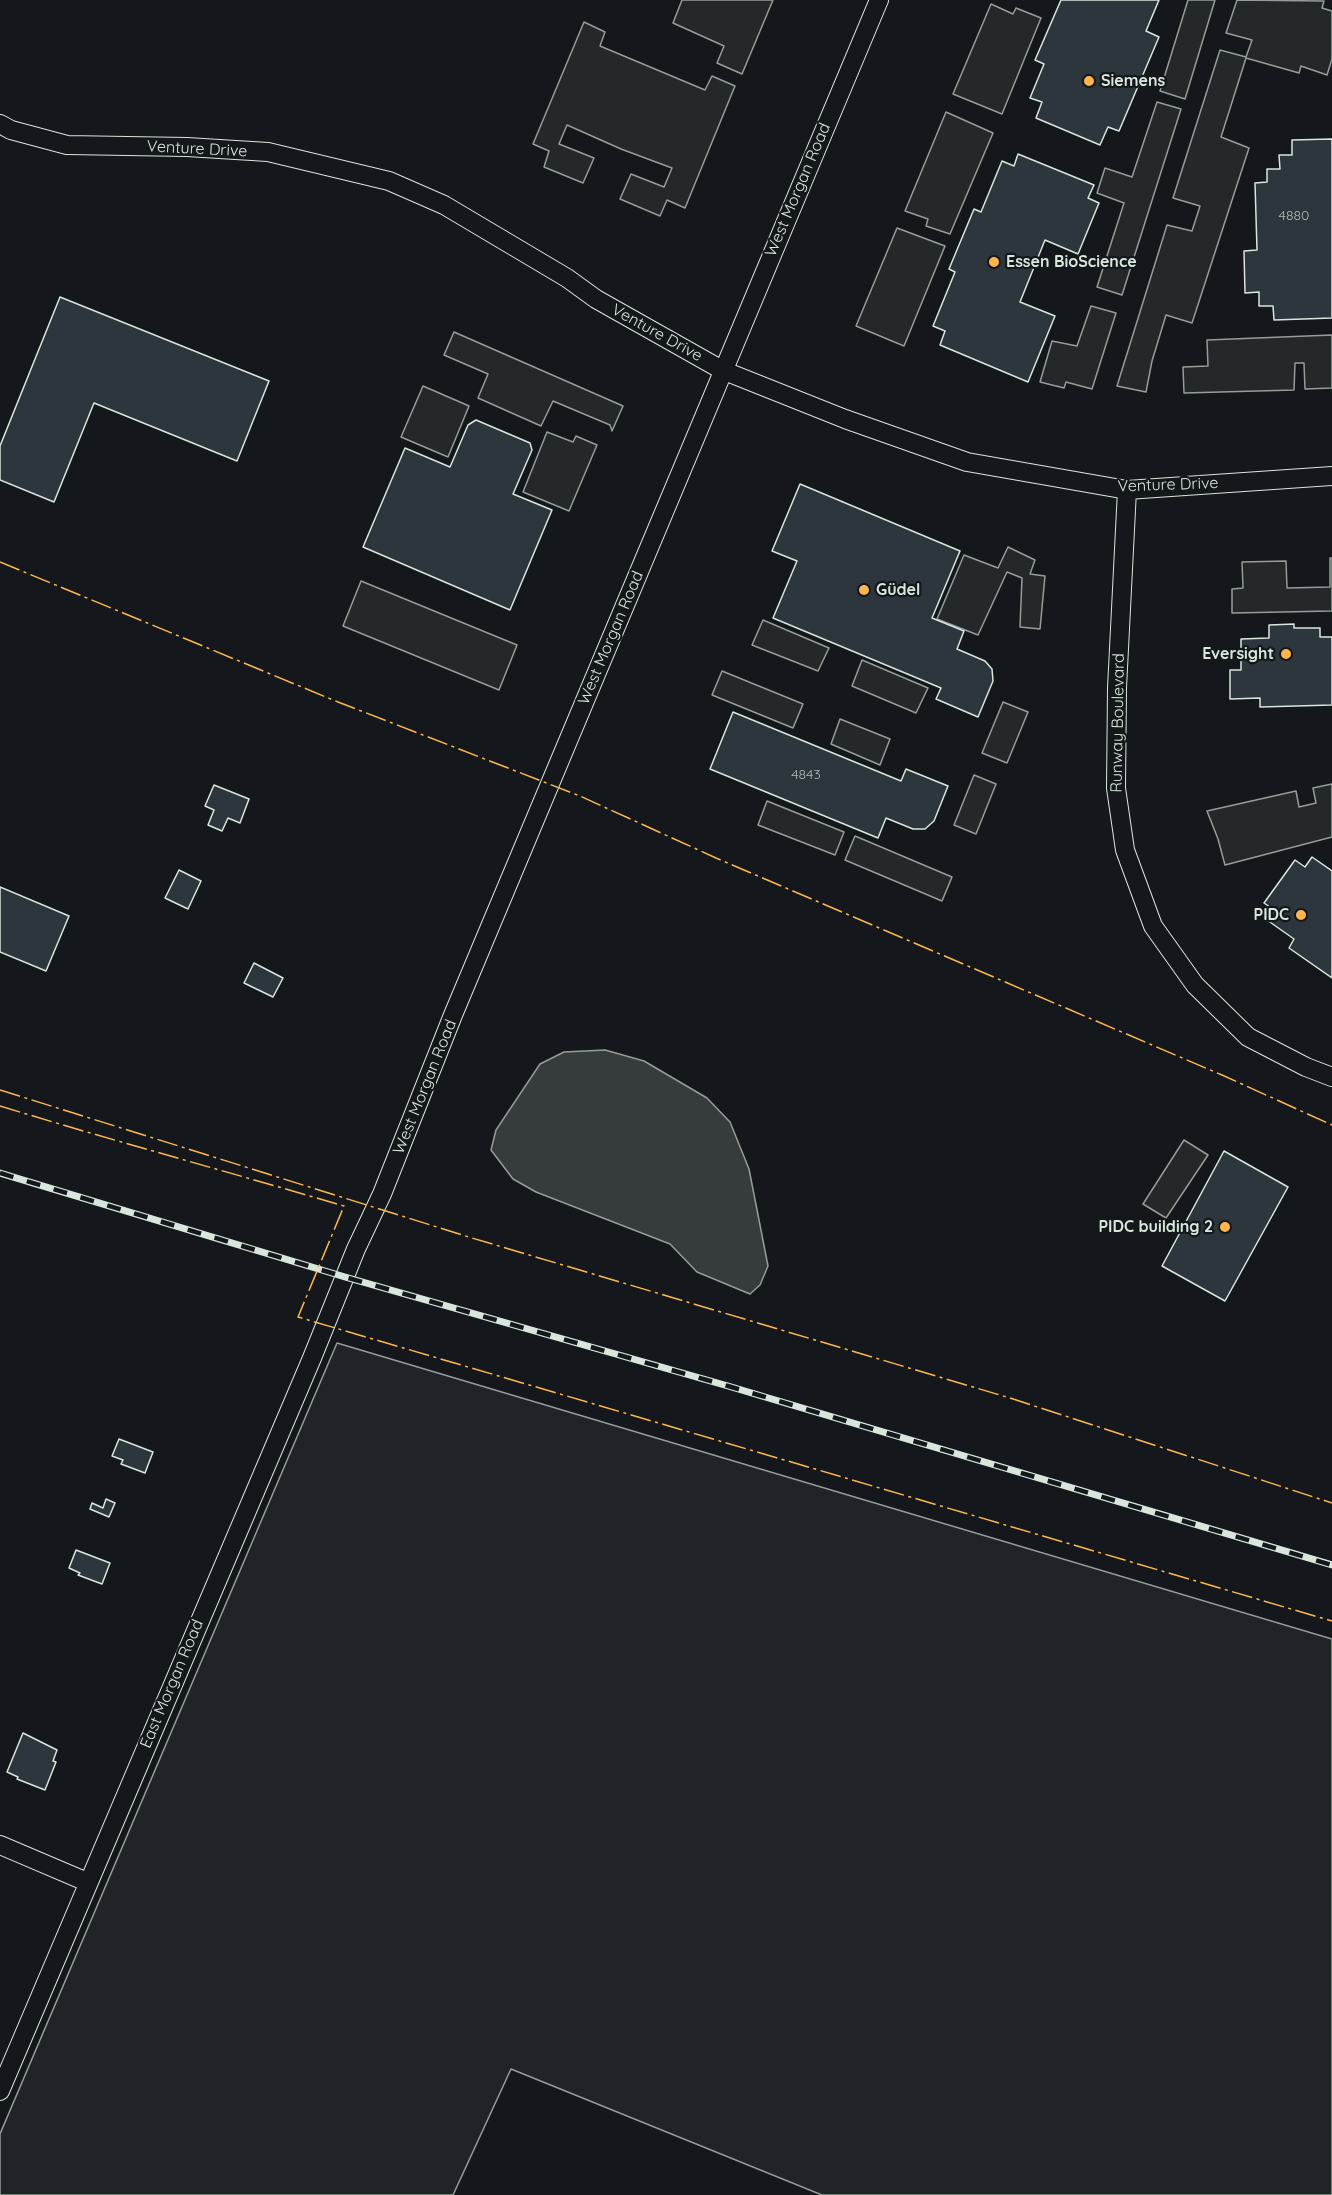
<!DOCTYPE html>
<meta charset="utf-8">
<style>
body{margin:0}
canvas{display:block;background:#14181c}
</style>
<canvas width="1332" height="2195"></canvas>
<script>
const c = document.querySelector('canvas').getContext('2d');
c.lineJoin = 'round';
function paint(path, color) {
  c.fillStyle = color;
  c.fill(path, 'evenodd');
}
function stroke(path, color, width, dash) {
  c.strokeStyle = color;
  c.lineWidth = width;
  c.lineCap = dash ? 'butt' : 'round';
  c.setLineDash(dash || []);
  c.stroke(path);
}
function write(font, color, halo, rows, align = 'center') {
  c.font = font + ' Quicksand,sans-serif';
  c.lineWidth = 4.5;
  c.setLineDash([]);
  c.textBaseline = 'middle';
  c.strokeStyle = halo;
  c.fillStyle = color;
  for (const [text, x, y, turn = 0] of rows) {
    c.save();
    c.translate(x, y);
    c.rotate((+turn || 0) * Math.PI / 180);
    c.textAlign = isNaN(turn) ? turn : align;
    if (halo) c.strokeText(text, 0, 0);
    c.fillText(text, 0, 0);
    c.restore();
  }
}
const green = new Path2D(`
 M 337,1343 L 1332,1639 L 1332,2195 L 822,2195 L 511,2069 L 453,2195 L 0,2195 L 0,2134 Z`);
paint(green, '#202428');
stroke(green, '#939e99', 1.5);
const parking = new Path2D(`
 M 682,0 L 773,0 L 742,74 L 717,63 L 724,46 L 673,23 Z
 M 1188,0 L 1215,0 L 1185,99 L 1160,91 Z
 M 1237,0 L 1324,1 L 1322,8 L 1332,11 L 1332,59 L 1327,75 L 1301,66 L 1299,73 L 1246,58 L 1221,137 L 1249,148 L 1192,323 L 1166,315 L 1152,361 L 1146,392 L 1117,386 L 1167,225 L 1192,231 L 1200,206 L 1173,198 L 1220,50 L 1246,57 L 1252,40 L 1226,33 Z
 M 991,4 L 1013,14 L 1016,8 L 1041,18 L 1002,114 L 953,94 Z
 M 584,22 L 605,32 L 600,46 L 705,90 L 712,76 L 735,86 L 685,208 L 667,200 L 660,216 L 620,199 L 631,174 L 664,187 L 672,168 L 621,149 L 567,125 L 559,144 L 594,158 L 583,183 L 544,167 L 549,151 L 533,144 Z
 M 1157,102 L 1181,109 L 1122,295 L 1097,287 L 1124,203 L 1097,193 L 1105,168 L 1132,177 Z
 M 946,112 L 993,133 L 950,234 L 926,226 L 928,219 L 905,211 Z
 M 897,228 L 945,246 L 904,346 L 856,326 Z
 M 1091,306 L 1116,313 L 1092,389 L 1066,382 L 1064,388 L 1040,382 L 1052,341 L 1077,346 Z
 M 454,332 L 623,406 L 612,431 L 610,425 L 553,401 L 541,426 L 478,398 L 488,374 L 444,355 Z
 M 1332,335 L 1332,388 L 1305,389 L 1304,363 L 1295,363 L 1294,390 L 1184,393 L 1183,367 L 1208,366 L 1207,340 Z
 M 423,386 L 469,406 L 448,457 L 401,437 Z
 M 547,432 L 573,442 L 576,436 L 597,445 L 569,511 L 523,492 Z
 M 1008,547 L 1035,560 L 1030,574 L 1045,576 L 1040,629 L 1020,627 L 1022,578 L 1007,572 L 978,635 L 937,619 L 964,555 L 998,568 Z
 M 1330,558 L 1332,558 L 1332,611 L 1232,613 L 1232,589 L 1243,588 L 1242,562 L 1286,561 L 1287,588 L 1330,587 Z
 M 361,581 L 517,645 L 499,690 L 343,626 Z
 M 763,620 L 829,648 L 818,671 L 752,645 Z
 M 862,660 L 928,688 L 916,713 L 852,686 Z
 M 722,671 L 803,704 L 793,728 L 712,695 Z
 M 1003,702 L 1028,712 L 1007,763 L 982,753 Z
 M 840,719 L 890,739 L 880,765 L 831,744 Z
 M 974,775 L 996,784 L 976,834 L 954,825 Z
 M 1332,784 L 1332,837 L 1225,865 L 1218,839 L 1207,811 L 1296,791 L 1299,807 L 1316,803 L 1313,788 Z
 M 767,801 L 844,832 L 835,855 L 758,825 Z
 M 855,836 L 952,877 L 942,901 L 845,860 Z
 M 1184,1140 L 1208,1155 L 1166,1218 L 1143,1204 Z`);
paint(parking, '#24282b');
stroke(parking, '#939e99', 1.5);
const water = new Path2D(`
 M 605,1050 L 644,1061 L 707,1098 L 730,1122 L 749,1169 L 768,1266 L 760,1285 L 750,1294 L 697,1272 L 670,1244 L 536,1192 L 513,1179 L 491,1150 L 496,1130 L 540,1064 L 564,1052 Z`);
paint(water, '#363b3e');
stroke(water, '#939e99', 1.5);
const building = new Path2D(`
 M 1061,0 L 1159,0 L 1146,31 L 1159,37 L 1119,131 L 1108,127 L 1100,145 L 1036,118 L 1042,102 L 1030,98 L 1044,64 L 1035,60 Z
 M 1332,139 L 1332,318 L 1274,320 L 1273,306 L 1259,306 L 1259,292 L 1245,293 L 1244,251 L 1257,250 L 1255,183 L 1267,182 L 1267,169 L 1280,169 L 1279,155 L 1292,155 L 1292,140 Z
 M 1018,154 L 1094,185 L 1088,198 L 1099,203 L 1078,254 L 1045,240 L 1020,302 L 1055,316 L 1028,382 L 940,345 L 945,331 L 933,326 L 955,272 L 949,269 L 974,209 L 981,212 L 1002,161 L 1014,166 Z
 M 60,297 L 269,381 L 237,461 L 94,403 L 54,502 L 0,480 L 0,446 Z
 M 476,420 L 530,443 L 532,450 L 513,494 L 552,510 L 510,610 L 363,547 L 405,448 L 450,467 L 468,425 Z
 M 800,484 L 960,551 L 932,618 L 964,631 L 957,649 L 985,661 L 992,669 L 993,681 L 978,717 L 936,699 L 941,688 L 773,618 L 797,561 L 772,551 Z
 M 1294,624 L 1294,628 L 1320,628 L 1320,637 L 1332,637 L 1332,705 L 1260,707 L 1260,698 L 1230,699 L 1230,670 L 1241,670 L 1241,639 L 1269,638 L 1269,625 Z
 M 733,712 L 901,781 L 906,769 L 948,786 L 934,821 L 925,829 L 913,829 L 886,818 L 878,838 L 710,769 Z
 M 214,785 L 249,799 L 240,823 L 228,818 L 222,831 L 208,825 L 214,810 L 205,806 Z
 M 1312,857 L 1332,871 L 1332,978 L 1289,948 L 1294,939 L 1267,920 L 1274,910 L 1264,903 L 1295,860 L 1305,867 Z
 M 179,870 L 201,881 L 188,909 L 165,898 Z
 M 0,887 L 69,916 L 46,971 L 0,952 Z
 M 254,963 L 283,978 L 273,997 L 244,983 Z
 M 1224,1151 L 1288,1187 L 1225,1301 L 1162,1266 Z
 M 119,1439 L 153,1452 L 145,1473 L 121,1464 L 123,1460 L 112,1456 Z
 M 106,1499 L 115,1503 L 109,1517 L 90,1509 L 92,1503 L 103,1508 Z
 M 76,1550 L 110,1563 L 102,1584 L 78,1575 L 80,1573 L 69,1568 Z
 M 23,1733 L 57,1750 L 53,1761 L 56,1762 L 45,1790 L 17,1779 L 18,1777 L 7,1772 Z`);
paint(building, '#2c363c');
stroke(building, '#d8e6dc', 1.5);
const street = new Path2D(`
 M 0,124 L 11,130 L 67,145 L 187,147 L 268,152 L 389,181 L 444,205 L 567,278 L 596,299 L 722,370 L 845,419 L 967,462 L 1127,490 L 1332,476
 M 1127,490 L 1117,688 L 1116,788 L 1125,850 L 1153,926 L 1195,985 L 1248,1037 L 1306,1067 L 1332,1077
 M 0,1845 L 87,1882
 M 0,2091 L 312,1358 L 356,1249 L 382,1194 L 453,1015 L 879,0`);
stroke(street, '#d8e6dc', 20);
stroke(street, '#14181c', 18);
const rail = new Path2D(`
 M 0,1173 L 345,1277 L 728,1386 L 1332,1565`);
stroke(rail, '#d8e6dc', 7);
stroke(rail, '#14181c', 4.5, [14]);
stroke(new Path2D(`
 M 0,562 L 338,702 L 580,796 L 716,858 L 1222,1075 L 1332,1125
 M 0,1090 L 472,1238 L 1010,1398 L 1332,1503
 M 0,1106 C 114,1141 229,1172 344,1206 L 298,1317 L 1332,1621`), '#ffb74d', 1.5, [21, 4.5, 3, 4.5]);
for (const [x, y, r, color] of [
 [1089,81,6,"#ffb74d"],
 [994,262,6,"#ffb74d"],
 [864,590,6,"#ffb74d"],
 [1286,654,6,"#ffb74d"],
 [1301,915,6,"#ffb74d"],
 [1225,1227,6,"#ffb74d"]
]) {
  const dot = new Path2D();
  dot.arc(x, y, r, 0, 2 * Math.PI);
  c.fillStyle = color;
  c.fill(dot);
  stroke(dot, '#14181c', 2);
}
write('14px', '#adbab4', null, [
 ["4880",1294,216],
 ["4843",806,775]
]);
write('bold 16px', '#d8e6dc', '#14181c', [
 ["Siemens",1101,81],
 ["Essen BioScience",1006,262],
 ["Güdel",876,590],
 ["Eversight",1274,654,"right"],
 ["PIDC",1289,915,"right"],
 ["PIDC building 2",1213,1227,"right"]
], 'left');
write('16px', '#d8e6dc', '#14181c', [
 ["Venture Drive",197,149,3],
 ["West Morgan Road",798,190,-67],
 ["Venture Drive",657,333,29],
 ["Venture Drive",1168,485,-2],
 ["West Morgan Road",611,638,-67],
 ["Runway Boulevard",1118,723,-89],
 ["West Morgan Road",425,1087,-68],
 ["East Morgan Road",172,1684,-67]
]);
</script>
